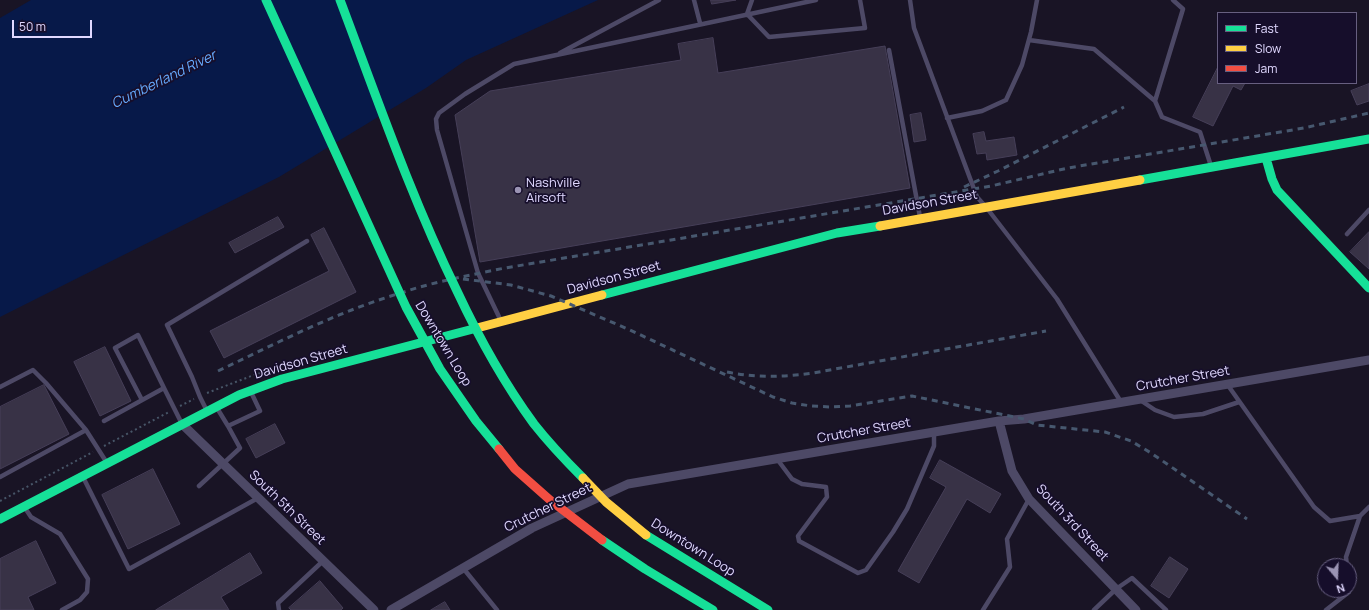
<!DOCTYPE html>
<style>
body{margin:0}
#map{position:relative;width:1369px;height:610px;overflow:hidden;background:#191425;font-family:Manrope,sans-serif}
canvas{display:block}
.legend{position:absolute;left:1217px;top:12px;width:140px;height:72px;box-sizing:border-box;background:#160e2b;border:1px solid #675f80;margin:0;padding:5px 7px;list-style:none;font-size:12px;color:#e0d8ff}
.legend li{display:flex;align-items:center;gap:8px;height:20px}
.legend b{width:20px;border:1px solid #675f80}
.north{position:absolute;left:1317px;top:558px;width:40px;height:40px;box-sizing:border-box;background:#160e2b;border:1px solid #675f80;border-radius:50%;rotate:161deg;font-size:11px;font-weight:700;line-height:16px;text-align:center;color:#e0d8ff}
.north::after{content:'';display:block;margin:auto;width:14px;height:18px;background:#9a93b3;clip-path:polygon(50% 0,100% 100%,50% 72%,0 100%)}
.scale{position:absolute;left:12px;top:20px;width:80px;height:18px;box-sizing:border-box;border:2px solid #e0d8ff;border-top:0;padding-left:5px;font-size:12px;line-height:14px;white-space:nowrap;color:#e0d8ff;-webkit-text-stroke:3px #160e2b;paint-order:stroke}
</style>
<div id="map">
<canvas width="1369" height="610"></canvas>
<ul class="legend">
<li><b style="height:5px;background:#16e098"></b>Fast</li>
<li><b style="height:5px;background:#ffcf43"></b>Slow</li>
<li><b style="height:5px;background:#f24e42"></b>Jam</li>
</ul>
<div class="north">N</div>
<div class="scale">50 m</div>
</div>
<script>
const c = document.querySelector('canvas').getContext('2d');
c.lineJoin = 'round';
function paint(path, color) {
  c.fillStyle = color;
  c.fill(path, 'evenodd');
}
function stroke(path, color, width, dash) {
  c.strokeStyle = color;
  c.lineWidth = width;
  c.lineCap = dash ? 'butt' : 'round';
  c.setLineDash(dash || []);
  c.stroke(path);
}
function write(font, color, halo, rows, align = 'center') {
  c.font = font + ' Manrope,sans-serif';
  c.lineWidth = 3.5;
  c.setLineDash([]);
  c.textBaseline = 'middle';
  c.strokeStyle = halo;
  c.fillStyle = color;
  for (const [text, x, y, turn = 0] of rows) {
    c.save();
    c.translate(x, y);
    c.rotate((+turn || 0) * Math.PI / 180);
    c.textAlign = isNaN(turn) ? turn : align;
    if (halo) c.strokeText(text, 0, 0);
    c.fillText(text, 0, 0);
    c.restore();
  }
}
paint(new Path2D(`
 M 31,0 L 598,0 L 466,60 L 426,88 L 279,177 L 0,317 L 0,18 Z`), '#071949');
const building = new Path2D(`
 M 711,0 L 736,0 L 712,4 Z
 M 713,38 L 718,73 L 885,46 L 910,188 L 480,262 L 455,115 L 490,91 L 681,60 L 678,44 Z
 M 1218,67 L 1218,83 L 1245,83 L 1241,90 L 1233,86 L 1213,126 L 1193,117 Z
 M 1369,84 L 1369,101 L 1357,105 L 1351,91 Z
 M 921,113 L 926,140 L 914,142 L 910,115 Z
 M 984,132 L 986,141 L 1014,137 L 1017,155 L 987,160 L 986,153 L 977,154 L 973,134 Z
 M 278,217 L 284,227 L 235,253 L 229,243 Z
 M 324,228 L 356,292 L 224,358 L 210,331 L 329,271 L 311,235 Z
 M 1369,232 L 1369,269 L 1350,252 Z
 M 105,347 L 131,401 L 100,416 L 74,362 Z
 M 44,385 L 69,434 L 0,469 L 0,407 Z
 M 275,424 L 285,443 L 256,458 L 246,439 Z
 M 940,460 L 1001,494 L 990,513 L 967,499 L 919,583 L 898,571 L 946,487 L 930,478 Z
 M 153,469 L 180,524 L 128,549 L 102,495 Z
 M 36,541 L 56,583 L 28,597 L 34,610 L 0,610 L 0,559 Z
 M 250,553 L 262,573 L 221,597 L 229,610 L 156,610 Z
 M 1170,557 L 1188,569 L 1169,598 L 1151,586 Z
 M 320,581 L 343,608 L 341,610 L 291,610 L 289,608 Z
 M 445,602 L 450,610 L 431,610 Z`);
paint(building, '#383246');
stroke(building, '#463f58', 1);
stroke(new Path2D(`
 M 207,393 L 254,375 L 276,368
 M 180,406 L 194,399
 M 104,446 L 169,412
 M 0,501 L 93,452`), '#475567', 2, [2, 3]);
stroke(new Path2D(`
 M 694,0 L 700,23
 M 910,0 L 914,28 L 977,197 L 986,207 L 1057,299 L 1121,402
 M 747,14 L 769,37 L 865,28 L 860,0
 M 747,14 L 752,0
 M 1029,40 L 1094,49 L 1155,101 L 1162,117 L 1200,132 L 1211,166
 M 889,50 L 920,217
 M 560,53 L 659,0
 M 1155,101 L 1183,9 L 1173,0
 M 947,118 L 982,111 L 1006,100 L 1022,65 L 1031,32 L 1037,0
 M 1347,234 L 1369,210
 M 501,321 L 478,273 L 437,130 L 436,119 L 439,113 L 465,94 L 514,64 L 816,0
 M 1227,384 L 1314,507 L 1330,521 L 1360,516 L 1369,507
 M 0,387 L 33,370 L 46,383 L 86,430
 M 142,400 L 115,348 L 138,335 L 164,388
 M 1140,400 L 1155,410 L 1174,417 L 1203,414 L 1239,402
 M 217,408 L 228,426 L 260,411 L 251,392
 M 207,411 L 200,397 L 192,377 L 167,325 L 307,241
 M 104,421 L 164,388 L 182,424
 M 777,459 L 792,479 L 802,484 L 826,487 L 827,497 L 798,536 L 799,541 L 858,573 L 866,570 L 893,532 L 907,509 L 934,446 L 934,432
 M 0,477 L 86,430 L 107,463
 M 83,477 L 129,569 L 258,498
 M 199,486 L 240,448 L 228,426
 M 25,508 L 31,517 L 60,534 L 88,579 L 87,592 L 80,600 L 62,610
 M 1347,566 L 1346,557 L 1360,516
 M 463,568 L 497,610
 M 279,610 L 278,603 L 323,561
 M 983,610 L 1010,567 L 1007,539 L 1029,499
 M 1094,610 L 1116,589 L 1132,578 L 1166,610
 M 1326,610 L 1349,592 L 1349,590`), '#4d4966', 4.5);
stroke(new Path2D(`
 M 999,421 L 1012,471 L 1029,499 L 1136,610
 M 182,424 L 374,610
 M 391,610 L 532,528 L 628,484 L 999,421 L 1024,419 L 1369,360`), '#4d4966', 9);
stroke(new Path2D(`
 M 1266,158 L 1272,179 L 1277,190 L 1369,288
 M 1140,180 L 1369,139
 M 602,295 L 837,233 L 880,226
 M 0,519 L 239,395 L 282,379 L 477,328
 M 646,535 L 768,610
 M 602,540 L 645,569 L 713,610`), '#16e098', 9);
stroke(new Path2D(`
 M 880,226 L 1140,180
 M 477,328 L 602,295`), '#ffcf43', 9);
stroke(new Path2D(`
 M 964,187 L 998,171 L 1124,107
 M 463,279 L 511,285 L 551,296 L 630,330 L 773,397 L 792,403 L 811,406 L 831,407 L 850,406 L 912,396 L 1024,419 L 1037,425 L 1105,432 L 1131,441 L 1151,453 L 1247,519
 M 218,371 C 279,342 339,311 404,292 C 437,281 471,275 505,268 L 991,186 L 1068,168 L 1304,128 L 1369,113
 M 727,372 C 756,378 784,377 813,373 L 1046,331`), '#47586f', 3, [6, 5]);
stroke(new Path2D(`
 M 266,0 L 406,307 L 440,369 L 476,421 L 499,449
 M 340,0 C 377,98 411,197 457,291 C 479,338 504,383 534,424 C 549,443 566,461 583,478`), '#16e098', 9);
stroke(new Path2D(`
 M 583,478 L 606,502 L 646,535`), '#ffcf43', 9);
stroke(new Path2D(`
 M 499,449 L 515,469 L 550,500 L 602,540`), '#f24e42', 9);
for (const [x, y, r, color] of [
 [518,190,4,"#9a93b3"]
]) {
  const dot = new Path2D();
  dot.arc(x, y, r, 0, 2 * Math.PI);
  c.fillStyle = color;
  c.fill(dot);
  stroke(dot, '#160e2b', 1.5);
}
write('13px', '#e0d8ff', '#160e2b', [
 ["Nashville",526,183],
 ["Airsoft",526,198]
], 'left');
write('13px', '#e0d8ff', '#160e2b', [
 ["Davidson Street",930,203,-10],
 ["Davidson Street",614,278,-15],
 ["Downtown Loop",443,344,59],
 ["Davidson Street",301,362,-16],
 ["Crutcher Street",1183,379,-10],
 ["Crutcher Street",864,431,-10],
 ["South 5th Street",287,508,44],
 ["Crutcher Street",548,508,-26],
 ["South 3rd Street",1072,523,47],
 ["Downtown Loop",693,548,32]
]);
write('italic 14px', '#66abff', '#160e2b', [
 ["Cumberland River",164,80,-26]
]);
</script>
